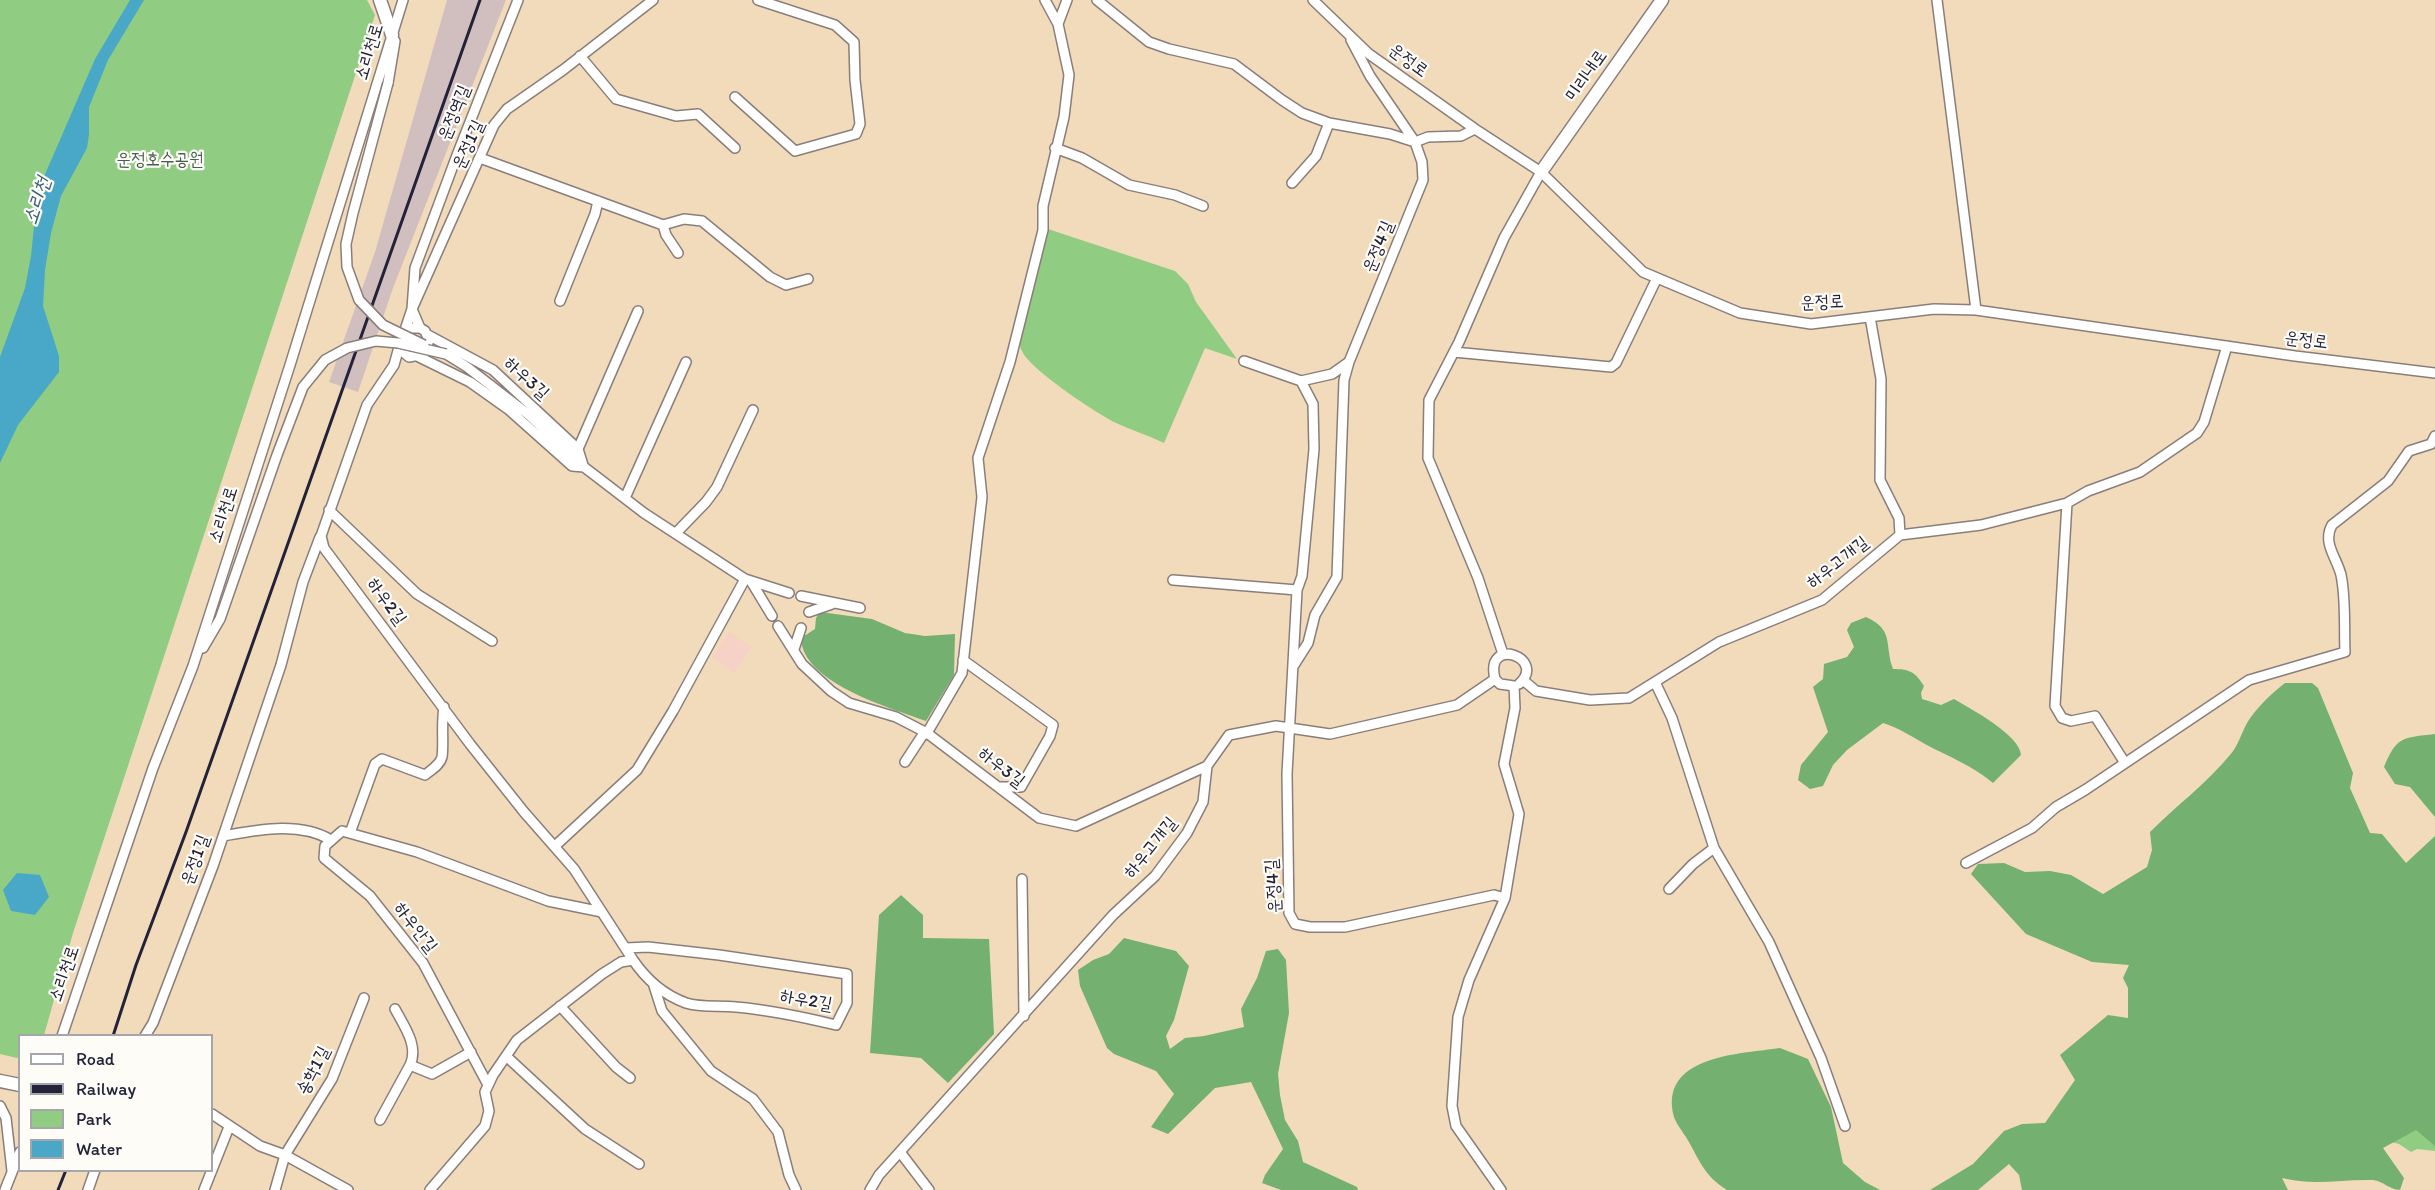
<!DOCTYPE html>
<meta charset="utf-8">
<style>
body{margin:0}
#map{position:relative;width:2435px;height:1190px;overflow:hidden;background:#f2dbbb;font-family:Itim,sans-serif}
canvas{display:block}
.legend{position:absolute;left:18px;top:1034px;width:195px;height:138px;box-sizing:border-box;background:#fdfcf7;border:2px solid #a5a5ac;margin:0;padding:8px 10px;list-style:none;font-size:18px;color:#22223b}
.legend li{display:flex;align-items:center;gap:12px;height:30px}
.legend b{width:30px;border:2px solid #a5a5ac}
</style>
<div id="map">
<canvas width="2435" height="1190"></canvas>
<ul class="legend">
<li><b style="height:8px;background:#fff"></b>Road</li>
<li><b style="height:8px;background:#22223b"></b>Railway</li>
<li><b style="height:16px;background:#90cc81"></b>Park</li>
<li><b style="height:16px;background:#49a8c8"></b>Water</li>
</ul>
</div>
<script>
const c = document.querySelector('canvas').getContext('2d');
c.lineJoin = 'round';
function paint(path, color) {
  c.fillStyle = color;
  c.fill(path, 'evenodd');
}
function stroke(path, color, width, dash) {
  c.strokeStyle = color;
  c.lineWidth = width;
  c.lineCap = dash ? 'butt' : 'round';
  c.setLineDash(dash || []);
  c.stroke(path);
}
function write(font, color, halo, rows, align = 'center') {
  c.font = font + ' Itim,"Poor Story",sans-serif';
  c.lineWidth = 4.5;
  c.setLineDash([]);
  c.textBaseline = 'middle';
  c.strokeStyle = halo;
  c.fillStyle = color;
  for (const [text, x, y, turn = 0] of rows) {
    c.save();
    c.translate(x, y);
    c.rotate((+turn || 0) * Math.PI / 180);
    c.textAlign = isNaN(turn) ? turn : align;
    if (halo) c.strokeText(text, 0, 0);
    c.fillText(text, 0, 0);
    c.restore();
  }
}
paint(new Path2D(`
 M 729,632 L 752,647 L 734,673 L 712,658 Z`), '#f6d1c5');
paint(new Path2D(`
 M 447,0 L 506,0 L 393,288 L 358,392 L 329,382 L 375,252 Z`), '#d1bfbf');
paint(new Path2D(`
 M 0,0 L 367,0 L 375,15 L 73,933 L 44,1035 L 20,1036 L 19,1056 L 17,1058 L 0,1054 Z
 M 1048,229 L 1175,271 L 1188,284 L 1196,302 L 1237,359 L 1205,348 L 1164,443 C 1148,435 1130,430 1114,422 C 1095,412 1027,368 1021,349 C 1016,330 1042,252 1048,229 Z
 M 2435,1126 L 2435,1151 L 2417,1149 L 2411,1152 L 2399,1144 L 2387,1141 L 2396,1128 Z`), '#90cc81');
paint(new Path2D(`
 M 820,612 L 872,619 L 905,633 L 925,636 L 955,634 L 954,675 L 926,721 C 891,708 802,683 801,638 L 815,629 L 816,618 Z
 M 1866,617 C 1895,630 1884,645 1893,669 C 1910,669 1915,672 1924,686 L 1921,693 L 1922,699 L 1941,705 L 1954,699 C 1971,709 2020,735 2021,755 L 1993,783 C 1972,765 1949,757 1925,744 C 1911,736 1899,728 1883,723 L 1847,750 L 1833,765 L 1823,786 L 1810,789 L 1798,780 L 1801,765 L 1828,732 L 1813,687 L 1823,679 L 1824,664 L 1847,657 L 1854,647 L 1847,630 L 1851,623 Z
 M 2285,683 L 2312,683 L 2318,688 L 2353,773 L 2350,788 L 2370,833 L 2382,834 L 2406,863 L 2435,836 L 2435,1146 L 2416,1130 L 2383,1148 L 2404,1178 L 2400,1190 C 2390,1190 2383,1181 2373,1180 C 2342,1179 2313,1186 2282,1178 L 2288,1190 L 2022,1190 L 2019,1175 L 2009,1164 L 1978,1190 L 1930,1190 L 1973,1164 L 2004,1131 L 2022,1124 L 2045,1123 L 2075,1080 L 2060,1055 L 2108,1015 L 2128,1018 L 2128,988 L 2123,978 L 2129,965 L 2092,962 L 2026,934 L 1971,874 L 1978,864 L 2004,863 L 2025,872 L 2050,871 L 2071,875 L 2103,894 L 2147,867 L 2152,850 L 2150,832 C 2176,806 2206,784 2230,755 C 2238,746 2241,734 2247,723 C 2256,708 2271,694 2285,683 Z
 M 2435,734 L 2435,817 L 2410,787 L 2395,784 L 2384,767 C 2397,736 2402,738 2435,734 Z
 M 901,895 L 923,915 L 923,938 L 989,939 L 994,1034 L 948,1083 L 921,1058 L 870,1053 L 879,915 Z
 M 1124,938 L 1176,951 L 1189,966 L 1174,1020 L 1166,1036 L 1170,1049 L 1185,1038 L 1204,1036 L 1244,1027 L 1241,1009 L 1257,978 L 1266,951 L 1278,949 L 1286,960 L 1289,1013 L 1278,1074 L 1280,1095 L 1285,1120 L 1298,1141 L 1303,1162 L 1357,1187 L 1358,1190 L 1281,1190 L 1262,1183 L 1265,1175 L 1283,1149 L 1251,1082 L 1215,1088 L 1168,1134 L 1151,1127 L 1174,1094 L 1156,1071 L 1114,1054 L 1107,1048 L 1080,986 L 1078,970 L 1093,960 L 1109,954 Z
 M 1780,1048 L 1808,1059 L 1831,1107 L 1843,1163 L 1865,1182 L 1880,1190 L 1727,1190 C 1704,1176 1699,1159 1686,1137 C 1682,1131 1676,1123 1674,1117 C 1658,1055 1741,1054 1780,1048 Z`), '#74b06f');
paint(new Path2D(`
 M 130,0 L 144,0 L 108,60 L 89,107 L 89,135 L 87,148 L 61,196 L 51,233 L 45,270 L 43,306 L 59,356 L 59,372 L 18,425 L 0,463 L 0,357 L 25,288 L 31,256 L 36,207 L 43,179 L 95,59 Z
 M 17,873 L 40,875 L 49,897 L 35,915 L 11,911 L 3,890 Z`), '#49a8c8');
const street = new Path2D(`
 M 1097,0 L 1149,42 L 1169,49 L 1234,64 L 1282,100 L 1302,113 L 1329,123
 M 1313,0 L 1369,54 L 1475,129 L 1541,172 L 1643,272 L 1740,313 L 1811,324 L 1934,309 L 1976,310 L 2295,356 L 2435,373
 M 1937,0 L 1976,310
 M 1058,24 L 1067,0
 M 580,56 L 616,99 L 676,116 L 698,114 L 735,148
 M 388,83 L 395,41
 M 735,97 L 795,151 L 856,134 L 860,124 L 855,80 L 854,42 L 835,25 L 758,0
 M 1055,148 L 1082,158 L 1129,185 L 1175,195 L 1203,206
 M 480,158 L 663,225
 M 1292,183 L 1316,156 L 1329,123 L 1390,134 L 1415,142 L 1428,137 L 1461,136 L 1475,129
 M 678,253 L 666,235 L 663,225 L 684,219 L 702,221 L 770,277 L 786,285 L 808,279
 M 560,301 L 595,214 L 598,201
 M 420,328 L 410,328 L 400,337 L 402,351 L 409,357 L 424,354 L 429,340 L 425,331 L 420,328 L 412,309 L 415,268 L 457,155 L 518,0
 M 405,330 L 412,309 L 494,125 L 507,109 L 563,70 L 653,0
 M 428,335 L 493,370 L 578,449 L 583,465
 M 399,347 L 394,365 L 367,405 L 321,536 L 324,548 L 470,744 L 524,812 L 574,869 L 633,960 C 646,979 664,995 686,1003 C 701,1008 721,1005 736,1007 C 770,1010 803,1017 836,1025 L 847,1003 L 847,974 L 719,955 L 648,947 L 626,948
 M 1454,352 L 1611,367 L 1616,363 L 1657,278
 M 446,354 L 467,367 L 529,415 L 584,467 L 644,513 L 745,579 L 789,593
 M 419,357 L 470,382 L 508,409 L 572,466 L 584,467
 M 1244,361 L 1301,381 L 1313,404 L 1314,449 L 1302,576 L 1297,590 L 1287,774 L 1289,913 L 1295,924 L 1310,927 L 1345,927 L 1494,895 L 1505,898
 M 1301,381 L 1332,374 L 1349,362 L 1423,180 L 1422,162 L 1415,142 L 1370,76 L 1351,40
 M 578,449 L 638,311
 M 625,498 L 686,362
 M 2067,503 L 2055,706 L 2062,718 L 2071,721 L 2095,716 L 2125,763
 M 329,510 L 417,594 L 492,641
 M 676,533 L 706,502 L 717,487 L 753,410
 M 1900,535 L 1981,525 L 2067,503 L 2088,491 L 2140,472 L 2197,433 L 2204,422 L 2227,346
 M 1173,580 L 1297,590
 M 752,583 L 772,616
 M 801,596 L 860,608
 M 809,612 L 832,604
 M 778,626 L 802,664 L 831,691 L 849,703 L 896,717 L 927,733 L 1039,818 L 1076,826 L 1207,766
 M 203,648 L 220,619
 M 794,649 L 801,628
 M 1503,654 L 1478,578 L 1428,458 L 1429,400 L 1459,342 L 1504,238 L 1541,172
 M 963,660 L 1053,725 L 1050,736 L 1021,787 L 999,787
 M 1294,665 L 1308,643 L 1315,615 L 1337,577 L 1344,380 L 1349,362
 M 1495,679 C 1484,635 1548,658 1519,684
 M 1495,679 L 1500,684 L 1514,686
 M 1523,680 L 1536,691 L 1590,700 L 1629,698 L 1719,642 L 1822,600 L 1900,535 L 1899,518 L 1880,480 L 1881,379 L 1870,317
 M 1655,682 L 1672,718 L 1714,848 L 1769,942 L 1821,1058 L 1845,1126
 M 905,762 L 922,736 L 927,733 L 962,673 L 982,497 L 978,458 L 1010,362 L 1043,230 L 1043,206 L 1064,117 L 1069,75 L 1058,24 L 1045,0
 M 350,833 L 375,764 L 382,759 L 425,775 C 431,770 440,765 442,757 C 444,745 441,723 444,707
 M 223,836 C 257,830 299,821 331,840
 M 555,846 L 637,770 L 673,711 L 745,579
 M 1966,863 L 2032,828 L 2056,807 L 2085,790 L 2249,680 L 2345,652 C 2344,629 2346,598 2341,575 C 2337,558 2322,543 2332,525 L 2388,481 L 2409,451 L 2431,444 L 2435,436
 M 1022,879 L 1024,1016
 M 1669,889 L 1693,864 L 1714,848
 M 654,986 L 662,1011 L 711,1071 L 753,1099 L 778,1132 L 789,1175 L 796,1190
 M 560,1006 L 616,1067 L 630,1078
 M 395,1009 C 404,1026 419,1046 410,1065
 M 62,1036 L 153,768 L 193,666 L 290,365 L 403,0
 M 145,1036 L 153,1023 L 213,866 L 281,665 L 303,582 L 320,537
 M 506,1056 L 585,1129 L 639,1164
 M 488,1085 L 423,963 L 370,896 L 324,858 L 325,846 L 342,831 L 417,852 L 548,901 L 602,912
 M 0,1106 L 6,1118 L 12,1171
 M 212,1114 L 260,1146 L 285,1155 L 348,1190
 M 380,1120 L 410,1065 L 432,1074 L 471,1052
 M 900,1152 L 929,1190
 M 5,1190 L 20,1152
 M 88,1190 L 95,1170
 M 204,1190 L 229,1127
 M 275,1190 L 285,1155 L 332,1079 L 364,998
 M 430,1190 L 485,1126 L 489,1111 L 485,1092 L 493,1075 L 517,1040 L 602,974 L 621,962 L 633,960
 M 870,1190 L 879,1175 L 1113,915 L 1155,876 L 1187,833 L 1203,802 L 1207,766 L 1229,735 L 1276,726 L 1330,734 L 1457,705 L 1495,679
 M 1501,1190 L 1456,1126 L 1452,1106 L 1458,1017 L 1469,980 L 1505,898 L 1519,814 L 1504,764 L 1515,708 L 1514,686`);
const secondary = new Path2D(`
 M 380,0 L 392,35
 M 1541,172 L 1662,0
 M 0,1081 L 20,1085`);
stroke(street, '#8a7e7b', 12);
stroke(secondary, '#8a7e7b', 15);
stroke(street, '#fff', 9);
stroke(secondary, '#fff', 12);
stroke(new Path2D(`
 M 113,1036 L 136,965 L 186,832 L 480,0
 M 58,1190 L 66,1170`), '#22223b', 3);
const streetBridge = new Path2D(`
 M 388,83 L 353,213 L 346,244 L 347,267 L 359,300 L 383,325 L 424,345
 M 220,619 L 277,455 L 303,387 L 325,360 L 347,348 L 376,341 L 398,343 L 446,354`);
stroke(streetBridge, '#8a7e7b', 12, []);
stroke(streetBridge, '#fff', 9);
write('18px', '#22223b', '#fdfcf7', [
 ["소리천로",370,52,-73],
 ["운정로",1408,61,36],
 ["미리내로",1587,76,-55],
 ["운정역길",455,113,-68],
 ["운정1길",469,145,-65],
 ["운정4길",1379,247,-68],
 ["운정로",1822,303,-2],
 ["운정로",2306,341,7],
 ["하우3길",526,379,42],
 ["소리천로",224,515,-72],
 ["하우고개길",1838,563,-38],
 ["하우2길",386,602,54],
 ["하우3길",1001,768,38],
 ["하우고개길",1151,848,-51],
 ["운정1길",196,860,-70],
 ["운정4길",1274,886,-94],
 ["하우안길",415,928,52],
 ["소리천로",65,974,-71],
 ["하우2길",806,1001,10],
 ["송학1길",314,1071,-63]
]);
write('18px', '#485e54', '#fdfcf7', [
 ["운정호수공원",160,160]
]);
write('italic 20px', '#345e7a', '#fdfcf7', [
 ["소리천",38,201,-72]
]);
</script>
